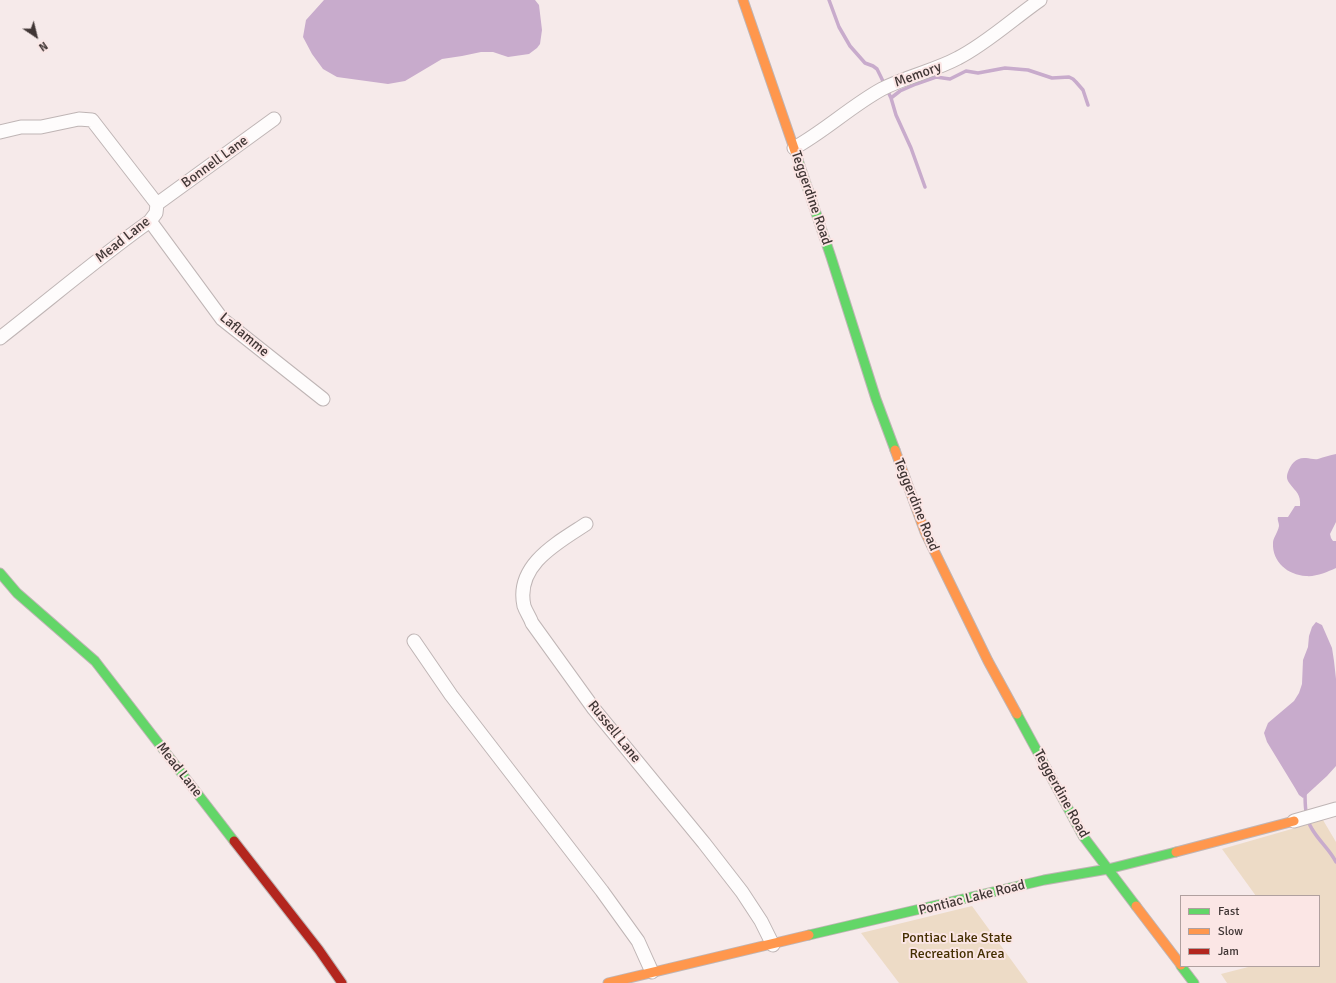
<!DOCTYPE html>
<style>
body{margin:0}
#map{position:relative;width:1336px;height:983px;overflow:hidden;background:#f6eaea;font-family:Signika,sans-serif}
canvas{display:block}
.legend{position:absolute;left:1180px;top:895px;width:140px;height:72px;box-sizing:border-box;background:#fbe6e5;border:1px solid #b0a09f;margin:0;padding:5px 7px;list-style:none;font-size:12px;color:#403635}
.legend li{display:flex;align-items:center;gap:8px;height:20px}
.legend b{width:20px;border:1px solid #b0a09f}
.north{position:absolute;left:16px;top:16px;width:40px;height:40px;-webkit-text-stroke:3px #fbe6e5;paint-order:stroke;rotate:145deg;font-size:11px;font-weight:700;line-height:16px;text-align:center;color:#403635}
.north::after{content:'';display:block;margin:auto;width:14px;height:18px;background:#403635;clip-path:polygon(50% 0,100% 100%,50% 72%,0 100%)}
</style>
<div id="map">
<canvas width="1336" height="983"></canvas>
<ul class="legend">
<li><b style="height:5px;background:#63d668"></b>Fast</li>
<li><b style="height:5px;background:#ff974d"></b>Slow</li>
<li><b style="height:5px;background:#b3261e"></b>Jam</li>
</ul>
<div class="north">N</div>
</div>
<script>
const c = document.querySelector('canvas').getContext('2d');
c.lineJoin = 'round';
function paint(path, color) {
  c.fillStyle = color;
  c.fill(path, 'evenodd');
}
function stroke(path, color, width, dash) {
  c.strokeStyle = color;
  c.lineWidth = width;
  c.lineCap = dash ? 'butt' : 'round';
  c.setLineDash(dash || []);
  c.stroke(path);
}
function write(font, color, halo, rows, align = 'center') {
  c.font = font + ' Signika,sans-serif';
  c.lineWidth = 4;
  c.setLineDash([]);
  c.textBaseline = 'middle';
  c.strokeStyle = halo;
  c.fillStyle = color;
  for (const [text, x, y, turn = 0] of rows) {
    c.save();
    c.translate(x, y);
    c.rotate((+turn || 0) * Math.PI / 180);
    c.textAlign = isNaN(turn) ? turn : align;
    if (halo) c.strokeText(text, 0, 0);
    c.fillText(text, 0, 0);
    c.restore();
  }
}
paint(new Path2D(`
 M 1323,820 L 1336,842 L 1336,983 L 1227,983 L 1221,974 L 1252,966 L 1319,966 L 1319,896 L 1256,896 L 1222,849 Z
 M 972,906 L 1028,983 L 899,983 L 861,933 Z`), '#eddbc6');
paint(new Path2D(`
 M 324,0 L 535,0 L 539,5 L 542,30 L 540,44 L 537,48 L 529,54 L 508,57 L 493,52 L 481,52 L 462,56 L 442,59 L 405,81 L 388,84 L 337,77 L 323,69 L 312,54 L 303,37 L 306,20 Z
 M 1336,454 L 1336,522 L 1330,534 L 1331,538 L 1333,541 L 1336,541 L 1336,568 C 1327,572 1316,577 1306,576 C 1288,575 1272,562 1273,543 C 1273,538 1278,532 1279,526 C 1279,522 1277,520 1278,517 L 1288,517 L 1295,506 L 1300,506 C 1301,494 1296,492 1290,484 C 1287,480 1286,477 1288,472 C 1291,464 1296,457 1306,458 C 1310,458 1314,460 1318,459 C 1324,457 1330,455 1336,454 Z
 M 1316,622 L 1322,625 L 1332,648 L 1334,661 L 1336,679 L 1336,766 L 1327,776 L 1303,798 L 1299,795 L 1295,788 L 1267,742 L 1264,733 L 1268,723 L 1294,701 L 1299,693 L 1302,684 L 1303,660 L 1308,647 L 1309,636 L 1312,627 Z`), '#c8abcc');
stroke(new Path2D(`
 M 829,0 L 839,27 L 850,46 L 865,63 L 873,66 L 877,69 L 880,75 L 891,98 L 896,115 L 911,148 L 925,187
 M 891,98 L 900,91 L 916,84 L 936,77 L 950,79 L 966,71 L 978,73 L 1005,68 L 1028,70 L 1052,78 L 1069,77 L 1073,79 L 1076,82 L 1083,90 L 1088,105
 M 1305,791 C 1305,804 1305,818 1312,829 C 1319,841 1330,850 1336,862`), '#c8abcc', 3.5);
const street = new Path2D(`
 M 0,132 L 21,127 L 41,127 L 79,119 L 92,120 L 157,204 L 156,213 L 150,221 C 98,258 50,299 0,338
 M 794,148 C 825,131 851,106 882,89 C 907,76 934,71 958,58 C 986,44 1014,18 1040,0
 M 157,204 L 274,119
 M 150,221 L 222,319 L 323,399
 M 586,524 C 557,543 515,565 524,606 C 526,612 530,617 532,623 L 594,709 L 704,843 L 742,892 L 761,921 L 773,945
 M 414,641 L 451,695 L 602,891 L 638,941 L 652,972
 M 1294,821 L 1336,809`);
const fast = new Path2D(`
 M 798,160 L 831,257 L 876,399 L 895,450
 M 0,573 L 17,593 L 95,661 L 234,841
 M 1017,714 L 1083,836 L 1136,906
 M 809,935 L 1044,880 L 1108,869 L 1176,852
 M 1181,966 L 1194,983`);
const slow = new Path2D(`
 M 743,0 L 798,160
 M 895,450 L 925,532 L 988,661 L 1017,714
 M 1176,852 L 1294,821
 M 1136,906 L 1181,965
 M 608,983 L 809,935`);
const jam = new Path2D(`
 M 234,841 L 319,950 L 342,983`);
stroke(street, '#bfb5b5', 15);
stroke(fast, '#bfb5b5', 11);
stroke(slow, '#bfb5b5', 11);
stroke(jam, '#bfb5b5', 11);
stroke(street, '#fefcfc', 13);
stroke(fast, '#63d668', 9);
stroke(slow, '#ff974d', 9);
stroke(jam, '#b3261e', 9);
write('14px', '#403635', '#fbe6e5', [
 ["Memory",918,75,-20],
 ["Bonnell Lane",215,162,-36],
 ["Teggerdine Road",811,198,71],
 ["Mead Lane",123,240,-38],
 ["Laflamme",244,335,40],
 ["Teggerdine Road",916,505,68],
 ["Russell Lane",614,732,51],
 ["Mead Lane",179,770,52],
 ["Teggerdine Road",1061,794,61],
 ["Pontiac Lake Road",972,898,-14]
]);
write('14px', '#442e00', '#fbe6e5', [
 ["Pontiac Lake State",957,938],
 ["Recreation Area",957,954]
]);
</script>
